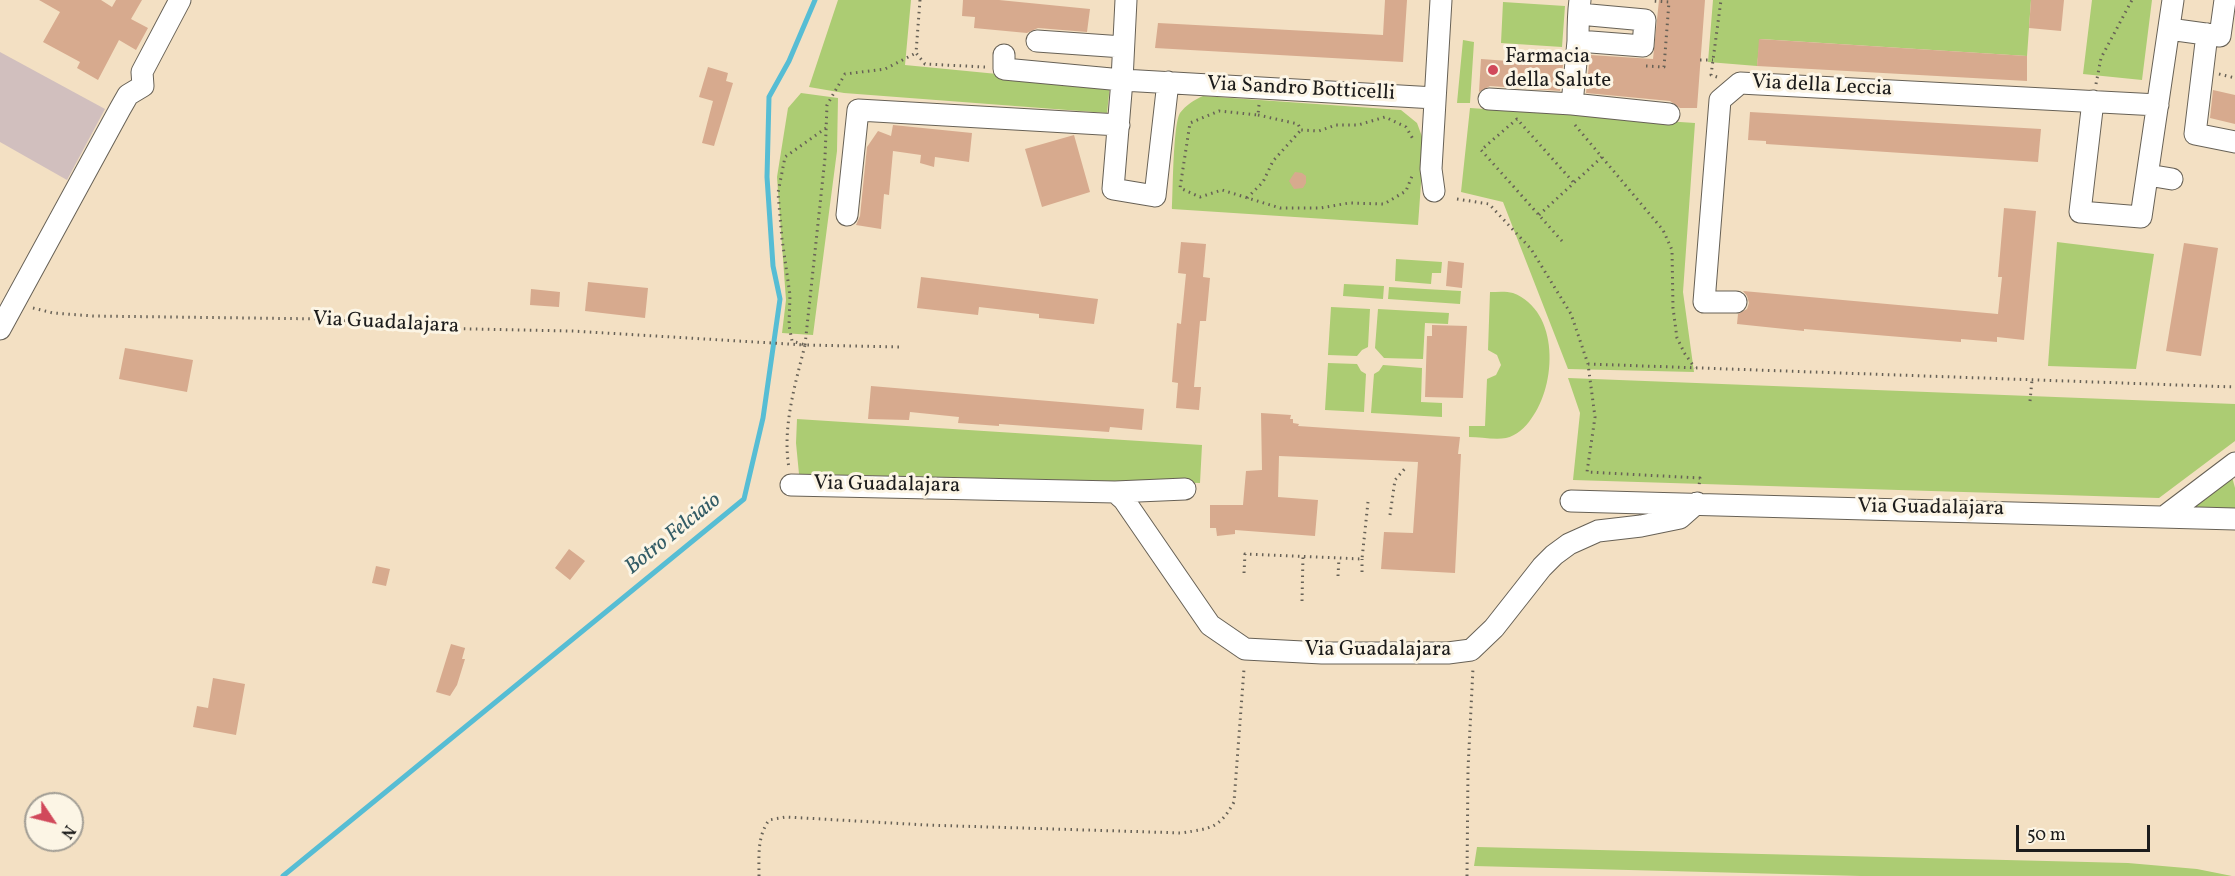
<!DOCTYPE html>
<style>
body{margin:0}
#map{position:relative;width:2235px;height:876px;overflow:hidden;background:#f3e0c3;font-family:Vollkorn,serif}
canvas{display:block}
.north{position:absolute;left:24px;top:792px;width:60px;height:60px;box-sizing:border-box;background:#fcf5e5;border:2px solid #a29e95;border-radius:50%;rotate:125deg;font-size:16px;font-weight:700;line-height:24px;text-align:center;color:#1c1c1c}
.north::after{content:'';display:block;margin:auto;width:21px;height:27px;background:#d1495b;clip-path:polygon(50% 0,100% 100%,50% 72%,0 100%)}
.scale{position:absolute;left:2016px;top:825px;width:134px;height:27px;box-sizing:border-box;border:3px solid #1c1c1c;border-top:0;padding-left:8px;font-size:18px;line-height:21px;white-space:nowrap;color:#1c1c1c;-webkit-text-stroke:4px #fcf5e5;paint-order:stroke}
</style>
<div id="map">
<canvas width="2235" height="876"></canvas>
<div class="north">N</div>
<div class="scale">50 m</div>
</div>
<script>
const c = document.querySelector('canvas').getContext('2d');
c.lineJoin = 'round';
function paint(path, color) {
  c.fillStyle = color;
  c.fill(path, 'evenodd');
}
function stroke(path, color, width, dash) {
  c.strokeStyle = color;
  c.lineWidth = width;
  c.lineCap = dash ? 'butt' : 'round';
  c.setLineDash(dash || []);
  c.stroke(path);
}
function write(font, color, halo, rows, align = 'center') {
  c.font = font + ' Vollkorn,serif';
  c.lineWidth = 6;
  c.setLineDash([]);
  c.textBaseline = 'middle';
  c.strokeStyle = halo;
  c.fillStyle = color;
  for (const [text, x, y, turn = 0] of rows) {
    c.save();
    c.translate(x, y);
    c.rotate((+turn || 0) * Math.PI / 180);
    c.textAlign = isNaN(turn) ? turn : align;
    if (halo) c.strokeText(text, 0, 0);
    c.fillText(text, 0, 0);
    c.restore();
  }
}
paint(new Path2D(`
 M 0,52 L 105,109 L 67,180 L 0,142 Z`), '#d1bfbe');
paint(new Path2D(`
 M 838,0 L 911,0 L 905,65 L 1110,85 L 1107,113 L 844,93 L 809,87 Z
 M 1713,0 L 2031,0 L 2027,56 L 1760,39 L 1757,66 L 1708,62 Z
 M 2092,0 L 2152,0 L 2142,80 L 2083,74 Z
 M 1503,2 L 1565,6 L 1562,47 L 1501,43 Z
 M 1463,40 L 1474,42 L 1470,103 L 1457,103 Z
 M 801,93 L 838,98 L 837,151 L 813,335 L 782,333 L 786,300 L 777,177 L 788,108 Z
 M 1203,96 L 1401,110 L 1417,123 L 1424,142 L 1418,225 L 1172,209 C 1173,192 1173,124 1180,113 C 1186,105 1194,100 1203,96 Z
 M 1470,108 L 1695,123 L 1683,292 L 1694,372 L 1568,369 L 1503,202 L 1461,192 Z
 M 2057,242 L 2154,254 L 2136,369 L 2048,366 Z
 M 1396,259 L 1442,262 L 1441,273 L 1432,273 L 1431,284 L 1395,281 Z
 M 1344,284 L 1384,286 L 1383,299 L 1343,296 Z
 M 1389,287 L 1461,291 L 1460,304 L 1388,299 Z
 M 1490,292 C 1497,292 1506,291 1513,293 C 1560,311 1557,385 1531,419 C 1526,427 1516,436 1506,438 C 1495,440 1480,437 1469,437 L 1469,426 L 1485,426 L 1487,379 L 1496,375 L 1501,365 L 1497,355 L 1488,350 Z
 M 1331,307 L 1370,309 L 1368,347 L 1362,350 L 1357,356 L 1328,355 Z
 M 1378,309 L 1449,313 L 1448,324 L 1425,323 L 1423,359 L 1384,358 L 1375,348 Z
 M 1328,363 L 1357,364 L 1361,371 L 1366,374 L 1364,412 L 1325,410 Z
 M 1383,365 L 1422,368 L 1421,402 L 1442,403 L 1442,417 L 1371,413 L 1374,374 L 1379,371 Z
 M 1568,378 L 2235,404 L 2235,441 L 2159,498 L 1573,480 L 1580,413 Z
 M 797,419 L 1202,445 L 1200,483 L 799,474 L 796,443 Z
 M 2231,473 L 2235,488 L 2235,516 L 2186,508 Z
 M 1477,847 L 2128,863 L 2197,869 L 2232,876 L 1861,876 L 1474,866 Z`), '#accc73');
stroke(new Path2D(`
 M 283,876 L 744,499 L 763,418 L 780,299 L 773,266 L 767,177 L 769,97 L 789,61 L 815,0`), '#56bdd4', 5);
paint(new Path2D(`
 M 39,0 L 101,0 L 112,7 L 116,0 L 142,0 L 131,19 L 148,28 L 136,50 L 119,40 L 98,80 L 77,68 L 80,62 L 43,42 L 60,12 Z
 M 963,0 L 999,0 L 1090,9 L 1087,32 L 1038,28 L 1027,33 L 974,28 L 975,17 L 962,16 Z
 M 1385,0 L 1407,0 L 1403,62 L 1155,48 L 1158,23 L 1383,35 Z
 M 1659,0 L 1705,0 L 1697,108 L 1680,108 L 1670,101 L 1586,93 L 1590,55 L 1653,59 Z
 M 2031,0 L 2064,0 L 2061,31 L 2029,28 Z
 M 1759,39 L 2027,56 L 2027,81 L 1757,66 Z
 M 1481,59 L 1563,65 L 1560,91 L 1490,86 L 1479,92 Z
 M 708,67 L 728,73 L 726,81 L 733,83 L 714,146 L 702,143 L 713,101 L 699,97 Z
 M 2213,90 L 2235,95 L 2235,124 L 2210,118 Z
 M 1750,112 L 2041,129 L 2038,162 L 1766,144 L 1766,141 L 1748,140 Z
 M 893,125 L 972,133 L 969,162 L 935,157 L 934,167 L 920,163 L 921,155 L 893,151 L 889,195 L 884,194 L 881,229 L 856,225 L 860,216 L 867,147 L 878,131 L 891,136 Z
 M 1074,135 L 1090,192 L 1042,207 L 1025,149 Z
 M 1295,172 L 1302,173 L 1306,176 L 1306,183 L 1303,188 L 1294,189 L 1289,181 Z
 M 2004,208 L 2036,211 L 2024,340 L 1997,337 L 1997,342 L 1961,339 L 1961,342 L 1804,329 L 1804,331 L 1737,324 L 1738,314 L 1747,309 L 1749,303 L 1747,296 L 1743,291 L 1998,314 L 2002,277 L 1998,277 Z
 M 1181,242 L 1206,244 L 1203,277 L 1210,278 L 1206,321 L 1200,321 L 1194,387 L 1201,387 L 1199,410 L 1176,408 L 1178,383 L 1172,382 L 1177,323 L 1181,324 L 1186,274 L 1178,273 Z
 M 2184,243 L 2218,248 L 2201,356 L 2166,351 Z
 M 1448,261 L 1464,263 L 1462,288 L 1446,286 Z
 M 921,277 L 1098,299 L 1094,324 L 1039,318 L 1039,314 L 979,307 L 978,315 L 917,308 Z
 M 588,282 L 648,288 L 645,318 L 585,311 Z
 M 531,289 L 560,292 L 559,307 L 530,305 Z
 M 1432,325 L 1467,326 L 1463,398 L 1425,397 L 1427,336 L 1432,336 Z
 M 125,348 L 193,360 L 187,392 L 119,379 Z
 M 871,386 L 1144,409 L 1142,430 L 1110,427 L 1109,432 L 999,424 L 999,426 L 958,423 L 959,417 L 910,412 L 909,420 L 868,419 Z
 M 1261,413 L 1291,415 L 1290,419 L 1293,419 L 1293,423 L 1299,424 L 1298,426 L 1460,437 L 1458,454 L 1461,454 L 1455,573 L 1381,569 L 1384,532 L 1413,533 L 1418,462 L 1279,456 L 1278,497 L 1318,500 L 1315,536 L 1235,530 L 1235,534 L 1217,536 L 1216,528 L 1210,528 L 1210,505 L 1243,505 L 1246,471 L 1262,470 Z
 M 569,549 L 585,561 L 570,580 L 555,568 Z
 M 376,566 L 390,569 L 386,586 L 372,583 Z
 M 451,644 L 465,648 L 462,659 L 465,659 L 457,685 L 450,696 L 436,692 Z
 M 213,678 L 245,684 L 236,735 L 193,727 L 197,706 L 208,708 Z`), '#d7aa8e');
const minor = new Path2D(`
 M 1579,14 L 1645,20 L 1643,46 L 1578,41 C 1578,27 1578,14 1580,0
 M 2169,29 L 2220,36 L 2225,0
 M 2207,34 L 2195,134 L 2235,142
 M 1037,41 L 1123,47
 M 1578,41 L 1572,104 L 1669,114
 M 1004,55 L 1004,69 L 1122,80 L 1126,0
 M 1168,82 L 1155,196 L 1113,189 L 1122,80 L 1435,98
 M 1489,99 L 1572,104
 M 2093,101 L 2080,212 L 2141,217 L 2173,0
 M 2148,175 L 2172,179
 M 1434,191 L 1431,169 L 1441,0
 M 847,215 L 858,110 L 1119,125
 M 1736,302 L 1704,302 L 1720,100 L 1740,83 L 2158,105
 M 0,329 L 120,109 L 128,95 L 143,86 L 142,72 L 180,0
 M 791,485 L 1115,492 L 1185,489
 M 1115,492 L 1124,500 L 1210,625 L 1245,649 L 1322,653 L 1448,653 L 1471,650 L 1494,628 L 1542,567 L 1554,555 L 1569,544 L 1598,531 L 1641,526 L 1680,518 L 1697,503
 M 1571,501 L 2235,519
 M 2165,516 L 2235,463`);
stroke(minor, '#676156', 23);
stroke(new Path2D(`
 M 920,0 L 916,53 L 925,64 L 985,67
 M 1700,60 L 1713,60
 M 1646,66 L 1664,67 L 1669,2 L 1652,1
 M 2219,74 L 2235,78
 M 1717,77 L 1711,75 L 1721,0
 M 2096,84 L 2101,58 L 2132,0
 M 1259,105 L 1258,115 L 1219,111 L 1190,123 L 1180,188 L 1200,197 L 1222,190 L 1280,208 L 1320,208 L 1349,203 L 1384,204 L 1406,191 L 1412,176
 M 1258,115 L 1298,124 L 1301,130 L 1319,131 L 1336,125 L 1358,125 L 1385,117 L 1406,127 L 1413,139
 M 1575,125 L 1663,230 L 1672,250 L 1673,308 L 1677,338 L 1685,354 L 1695,368
 M 826,128 L 785,157 L 778,193 L 782,239 L 790,295 L 789,325 L 792,341 L 805,345 L 899,347
 M 1247,198 L 1263,182 L 1273,161 L 1301,130
 M 1457,199 L 1489,204 L 1531,249 L 1571,314 L 1588,364 L 1595,417 L 1587,472 L 1700,478 L 1699,486
 M 1539,215 L 1602,157
 M 1562,241 L 1481,150 L 1517,119 L 1574,183
 M 33,308 L 53,313 L 93,316 L 326,319 L 423,328 L 572,331 L 805,345 C 795,385 782,428 789,468
 M 805,345 L 825,158 L 827,105 L 845,74 L 885,69 L 916,53
 M 1588,364 L 2235,387
 M 2030,401 L 2032,380
 M 1390,515 L 1395,480 L 1407,466
 M 1362,572 L 1362,559
 M 1244,573 L 1245,554 L 1362,559 L 1368,502
 M 1338,576 L 1339,558
 M 1302,601 L 1303,556
 M 759,876 C 759,856 757,837 769,820 L 786,817 L 926,825 L 1182,833 C 1211,828 1219,829 1234,802 L 1244,669
 M 1467,876 L 1468,769 L 1473,668`), '#676156', 3, [1.5, 4.5]);
stroke(minor, '#fff', 21);
for (const [x, y, r, color] of [
 [1493,70,6,"#d1495b"]
]) {
  const dot = new Path2D();
  dot.arc(x, y, r, 0, 2 * Math.PI);
  c.fillStyle = color;
  c.fill(dot);
  stroke(dot, '#fcf5e5', 2);
}
write('21px', '#1c1c1c', '#fcf5e5', [
 ["Farmacia",1505,58],
 ["della Salute",1505,82]
], 'left');
write('21px', '#1c1c1c', '#fcf5e5', [
 ["Via della Leccia",1822,87,3],
 ["Via Sandro Botticelli",1301,90,3],
 ["Via Guadalajara",386,324,3],
 ["Via Guadalajara",887,486,1],
 ["Via Guadalajara",1931,509,1],
 ["Via Guadalajara",1378,651]
]);
write('italic 22px', '#335c66', '#fcf5e5', [
 ["Botro Felciaio",674,535,-39]
]);
</script>
